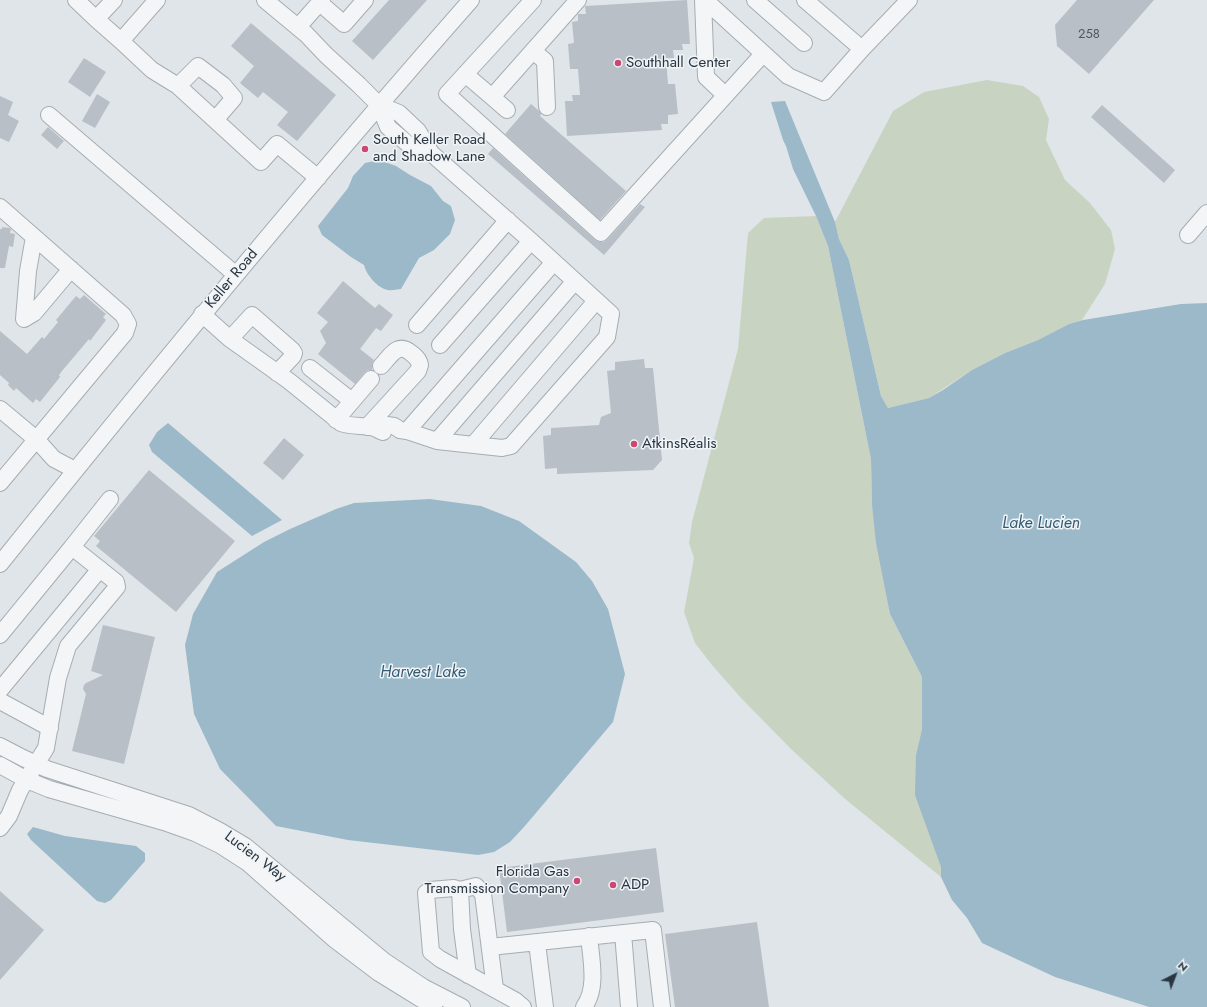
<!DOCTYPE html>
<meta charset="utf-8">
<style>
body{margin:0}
#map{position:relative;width:1207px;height:1007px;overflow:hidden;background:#e0e5e9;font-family:Jost,sans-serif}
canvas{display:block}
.north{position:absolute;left:1155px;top:955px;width:40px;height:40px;-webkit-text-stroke:3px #f0f4f7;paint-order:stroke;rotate:42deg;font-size:11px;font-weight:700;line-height:16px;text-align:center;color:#293540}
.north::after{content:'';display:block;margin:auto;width:14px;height:18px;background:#293540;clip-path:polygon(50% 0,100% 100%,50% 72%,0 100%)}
</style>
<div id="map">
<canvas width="1207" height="1007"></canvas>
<div class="north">N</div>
</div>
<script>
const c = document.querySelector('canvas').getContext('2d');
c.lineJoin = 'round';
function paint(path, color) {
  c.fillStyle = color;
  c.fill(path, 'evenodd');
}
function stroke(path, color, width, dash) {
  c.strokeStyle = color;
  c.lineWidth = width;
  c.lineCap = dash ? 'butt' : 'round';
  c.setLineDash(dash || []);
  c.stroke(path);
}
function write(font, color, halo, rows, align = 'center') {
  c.font = font + ' Jost,sans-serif';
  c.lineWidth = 3;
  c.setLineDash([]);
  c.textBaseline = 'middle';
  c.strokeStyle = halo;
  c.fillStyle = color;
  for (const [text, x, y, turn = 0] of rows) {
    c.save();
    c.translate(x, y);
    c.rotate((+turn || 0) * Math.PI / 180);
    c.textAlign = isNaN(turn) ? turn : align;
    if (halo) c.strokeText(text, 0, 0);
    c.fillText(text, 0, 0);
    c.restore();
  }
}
paint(new Path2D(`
 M 987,80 L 1023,86 L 1039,97 L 1049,119 L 1046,140 L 1065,180 L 1090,203 L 1111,230 L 1115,249 L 1105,284 L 1082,320 L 1069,324 L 1038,340 L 1005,353 L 972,370 L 929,398 L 888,408 L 881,396 L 849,260 L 839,239 L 835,222 L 893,111 L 924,92 Z
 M 816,216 L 828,246 L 871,459 L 872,505 L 890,614 L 922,677 L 922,729 L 916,755 L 941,867 L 941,877 L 844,798 L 790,748 L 742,699 L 712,665 L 695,643 L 684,612 L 694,558 L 689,543 L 692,522 L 738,349 L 748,233 L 764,218 Z`), '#c9d3c2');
paint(new Path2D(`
 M 785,101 L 835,222 L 839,239 L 849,260 L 881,396 L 888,408 L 929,398 L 943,390 L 972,370 L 1005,353 L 1038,340 L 1069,324 L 1083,320 L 1181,304 L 1207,303 L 1207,1007 L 1149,1007 L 1055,977 L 982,943 L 967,918 L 952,900 L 941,877 L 941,867 L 915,795 L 916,755 L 922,729 L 922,677 L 890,614 L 876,543 L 872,505 L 871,459 L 828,246 L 816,216 L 793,169 L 786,146 L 783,140 L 771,102 Z
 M 379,160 L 396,166 L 410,175 L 431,186 L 443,201 L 451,206 L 455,220 L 450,234 L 434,250 L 419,258 L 401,289 C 397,289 392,291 388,290 C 377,288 366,274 364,265 L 351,257 L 322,235 L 318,226 L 348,188 L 353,176 L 365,163 Z
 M 168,423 L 282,520 L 252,536 L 152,452 L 149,445 L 157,432 Z
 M 430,499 L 481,506 L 519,521 L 576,562 L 592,581 L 608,609 L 625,674 L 613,722 L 524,827 L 510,842 L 494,852 L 478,855 L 348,840 L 276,826 L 220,769 L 194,714 L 185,645 L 193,614 L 217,572 L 264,542 L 290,529 L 336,509 L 354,503 Z
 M 33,827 L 65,836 L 136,846 L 145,853 L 145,861 L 111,900 L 105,903 L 97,901 L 31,840 L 27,834 Z`), '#9cb9c9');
paint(new Path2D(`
 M 389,0 L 427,0 L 373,60 L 352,41 Z
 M 687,0 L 690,44 L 682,44 L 683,50 L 673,50 L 674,58 L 666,58 L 668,84 L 675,84 L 678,114 L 668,115 L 668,124 L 661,124 L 662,130 L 567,136 L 565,101 L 573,101 L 572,95 L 580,95 L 578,69 L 570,69 L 568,44 L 574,43 L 572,22 L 578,21 L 578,14 L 586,14 L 585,6 Z
 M 1077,0 L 1154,0 L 1089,74 L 1057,46 L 1055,25 Z
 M 251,23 L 336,95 L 297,141 L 277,125 L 288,112 L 263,92 L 258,98 L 240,83 L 254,66 L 231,46 Z
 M 84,58 L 106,72 L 90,97 L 68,82 Z
 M 97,94 L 110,102 L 95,128 L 82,121 Z
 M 0,96 L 13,102 L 8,115 L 19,121 L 9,142 L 0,138 Z
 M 531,104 L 538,110 L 541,114 L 540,116 L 626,191 L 600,220 L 505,134 Z
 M 1102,105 L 1175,170 L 1164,183 L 1091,117 Z
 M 48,127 L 64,141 L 57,149 L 41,135 Z
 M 493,148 L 595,240 L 599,242 L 604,242 L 608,239 L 640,204 L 645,207 L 604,255 L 488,154 Z
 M 2,227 L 9,228 L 11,229 L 10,233 L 15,234 L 13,247 L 9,246 L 5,268 L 0,268 L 0,229 L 2,229 Z
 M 343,281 L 375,308 L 379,304 L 393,315 L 381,331 L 376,328 L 360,349 L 374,360 L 372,364 L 372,370 L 368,370 L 364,373 L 355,384 L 318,354 L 326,343 L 320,331 L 328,322 L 317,313 Z
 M 84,295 L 106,314 L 103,317 L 106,320 L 90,341 L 89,339 L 62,371 L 59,375 L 60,377 L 40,402 L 36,399 L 33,403 L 16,388 L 14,391 L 8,385 L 9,383 L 0,375 L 0,331 L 27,354 L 42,337 L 44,339 L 58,322 L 56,320 L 76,296 L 80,299 Z
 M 644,359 L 645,368 L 653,368 L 662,460 L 653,470 L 557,474 L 557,468 L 545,469 L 543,436 L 551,435 L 551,428 L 599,425 L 601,417 L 611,413 L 607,371 L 615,370 L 615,362 Z
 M 284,438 L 304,455 L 283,480 L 263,463 Z
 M 149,470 L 235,541 L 176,612 L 96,546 L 100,541 L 94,536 Z
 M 103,625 L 155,637 L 124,764 L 72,751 L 86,694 L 83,689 L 84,685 L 86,683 L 103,675 L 91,671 Z
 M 656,848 L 664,912 L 507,932 L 499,868 Z
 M 0,891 L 44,930 L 0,980 Z
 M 757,922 L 769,1007 L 675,1007 L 665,934 Z`), '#b8bfc6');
const minor = new Path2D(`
 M 76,0 L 96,19 L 114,0
 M 157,0 L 121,41 L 152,70 L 178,86 L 261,162 L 277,144 L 318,178
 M 265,0 L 306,34 L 326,55 L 359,85 L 379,105 L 388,127 L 408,144 L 431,153
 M 533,0 L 447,94 L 601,233 L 763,54
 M 703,0 L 706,77 L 725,95
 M 705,0 L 788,76 L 824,92 L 862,49 L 909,0
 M 755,0 L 804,43
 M 805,0 L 862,49
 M 320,3 L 344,24 L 365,0
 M 96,19 L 121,41
 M 298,27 L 322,0
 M 533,51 L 545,61 L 547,107
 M 465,74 L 492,97
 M 178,86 L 198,66 L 223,85 L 234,98 L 215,120
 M 507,110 L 492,97 L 578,0
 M 49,115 L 235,274
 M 0,207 L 123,315 L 128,324 L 125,333 L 0,483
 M 1188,235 L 1207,213
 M 34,237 L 28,271 L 24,319 L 34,313 L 71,269
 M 202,314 L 230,339 L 289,381 L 341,423 C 351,427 367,425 374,428 C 378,429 379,431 383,432
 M 417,325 L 508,220
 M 230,339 L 252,315 L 292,350 L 294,353 L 293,356 L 277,373
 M 440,345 L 531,241
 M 310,368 L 352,401
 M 0,409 L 36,439 L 54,459 L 75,470
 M 336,420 L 371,379
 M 367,427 L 418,371 L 420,365 C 419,359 415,356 411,353 C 397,341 390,357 381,366
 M 375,428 L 380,424 L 394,426 L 400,430 L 407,431 L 437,441 L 502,448 L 511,446 L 607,337 L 611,314 L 531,241 L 431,153 L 418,131 L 399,113 L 379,105
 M 407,431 L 554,262
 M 437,441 L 575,281
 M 473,445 L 596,301
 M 0,564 C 153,373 309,184 471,0
 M 0,635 L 72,547
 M 0,690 L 100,569
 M 0,701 L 50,728
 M 0,746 L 23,758 L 47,769 L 189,815 L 220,831 L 245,846 L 384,961 L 423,987 L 462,1007
 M 0,765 L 27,780 L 49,789 L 164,822 L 195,833 L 220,845 L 248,863 L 334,939 L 379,973 L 434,1007
 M 0,828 L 9,816 L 20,790 L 46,748 L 58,678 L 68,646 L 117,587 L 116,582 L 72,547 L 110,499
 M 460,890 L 462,929 L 468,975
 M 623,933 L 629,1007
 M 537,943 L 545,1007
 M 490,947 L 653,930 L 662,1007
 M 495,989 L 483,894 L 476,886 L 460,890 L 454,888 L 430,890 L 426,893 L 431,952 L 440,959 L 516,1001 L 523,1007
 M 584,1007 C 598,988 591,959 589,936`);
stroke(minor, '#a5adb3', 18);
stroke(minor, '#f3f5f7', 16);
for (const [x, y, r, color] of [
 [618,63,4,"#cd4772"],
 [365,149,4,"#cd4772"],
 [634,444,4,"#cd4772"],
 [577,881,4,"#cd4772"],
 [613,885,4,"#cd4772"]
]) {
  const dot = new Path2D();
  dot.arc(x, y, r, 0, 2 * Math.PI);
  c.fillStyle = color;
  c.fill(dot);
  stroke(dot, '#f0f4f7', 1.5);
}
write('13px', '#4d5862', null, [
 ["258",1089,35]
]);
write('15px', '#293540', '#f0f4f7', [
 ["Southhall Center",626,63],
 ["South Keller Road",373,140],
 ["and Shadow Lane",373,157],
 ["AtkinsRéalis",642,444],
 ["Florida Gas",569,872,"right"],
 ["Transmission Company",569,889,"right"],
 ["ADP",621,885]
], 'left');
write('15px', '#293540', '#f0f4f7', [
 ["Keller Road",232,279,-50],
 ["Lucien Way",255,857,37]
]);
write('italic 16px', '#335b74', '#f0f4f7', [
 ["Lake Lucien",1041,524],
 ["Harvest Lake",423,673]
]);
</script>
